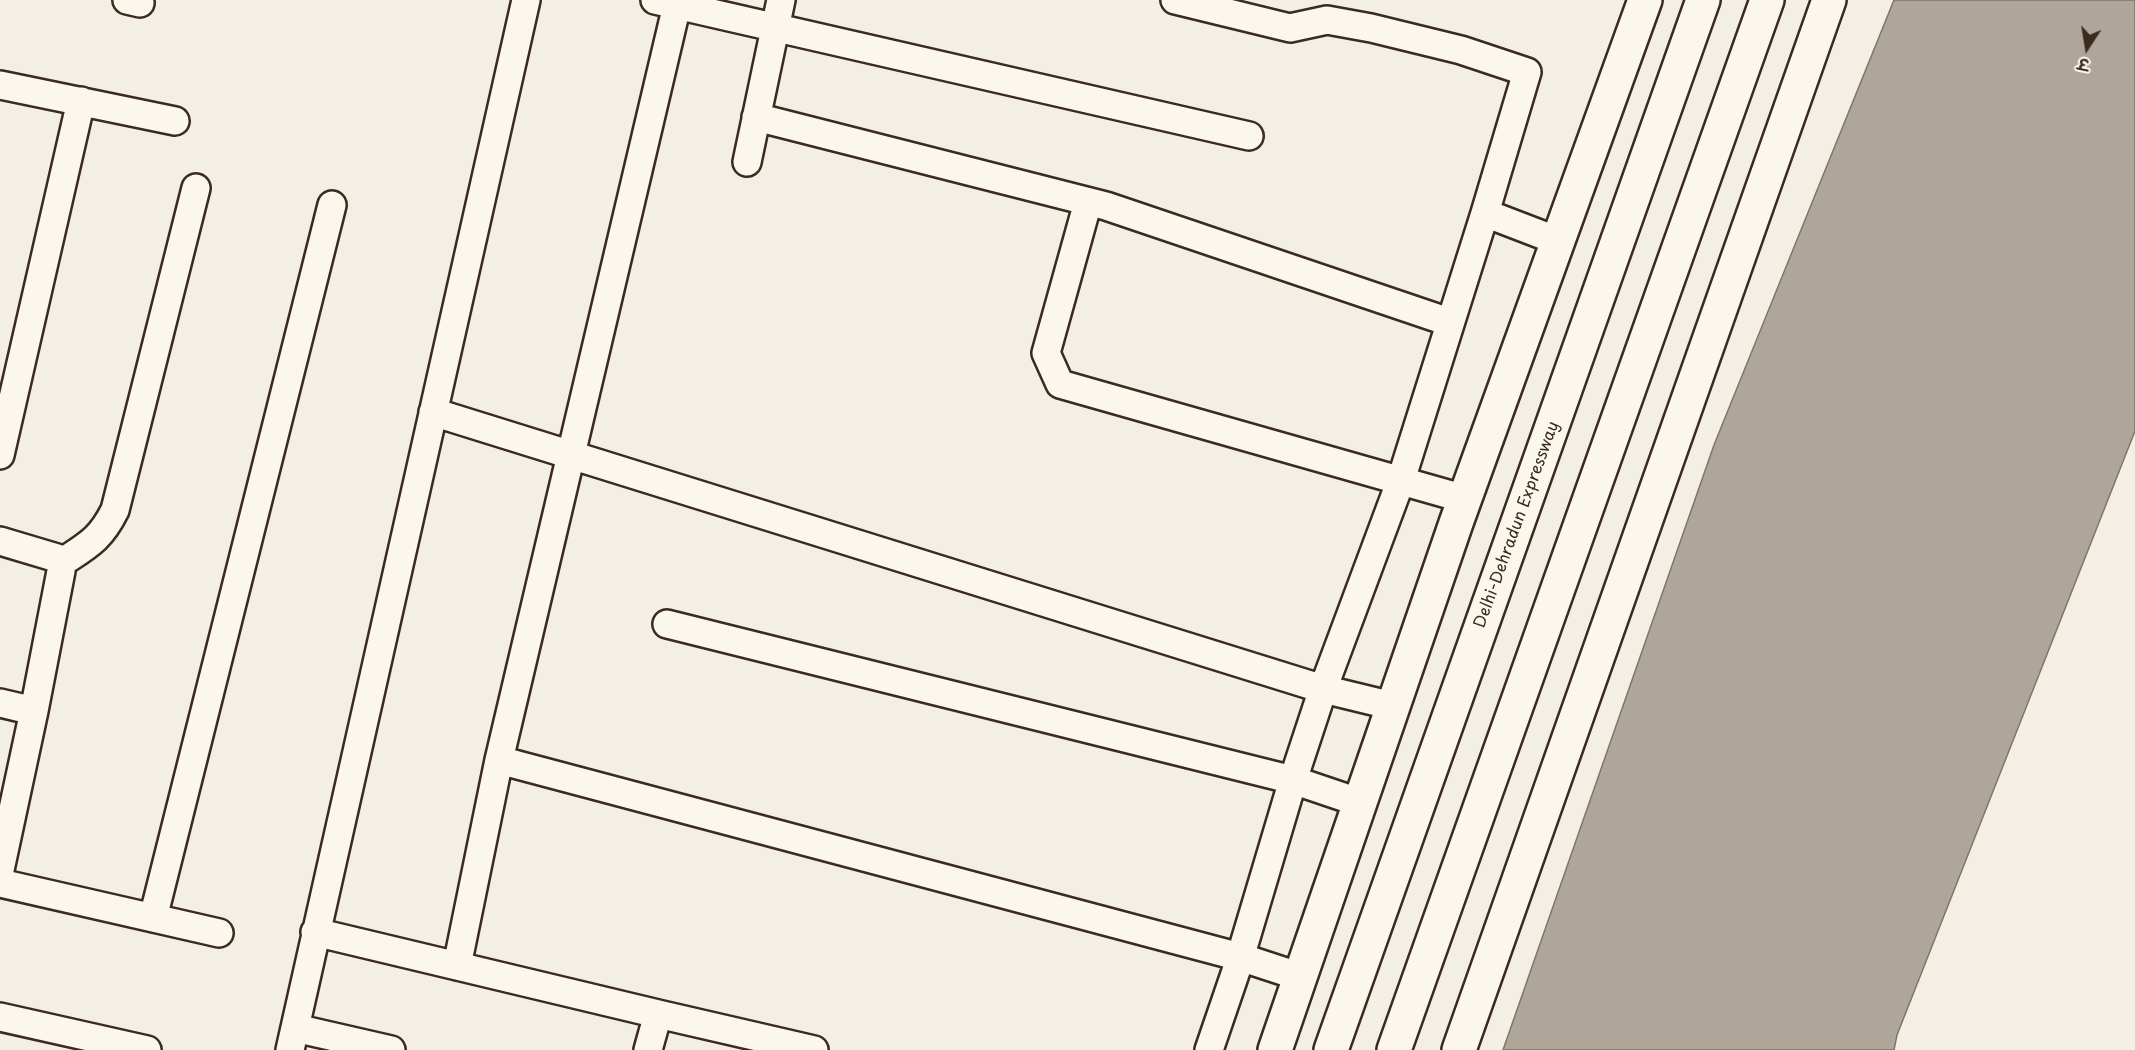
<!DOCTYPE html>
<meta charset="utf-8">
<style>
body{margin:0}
#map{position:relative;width:2135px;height:1050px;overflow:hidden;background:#f3efe4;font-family:"Playpen Sans","Playpen Sans Deva",sans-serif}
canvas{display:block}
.north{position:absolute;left:2057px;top:18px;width:60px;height:60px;-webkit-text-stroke:4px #fbf7ec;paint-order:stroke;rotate:192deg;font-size:16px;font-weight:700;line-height:24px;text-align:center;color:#3b2a1e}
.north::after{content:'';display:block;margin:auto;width:21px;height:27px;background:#3b2a1e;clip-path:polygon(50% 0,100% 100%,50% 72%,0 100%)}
</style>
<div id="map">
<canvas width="2135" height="1050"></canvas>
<div class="north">उ</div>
</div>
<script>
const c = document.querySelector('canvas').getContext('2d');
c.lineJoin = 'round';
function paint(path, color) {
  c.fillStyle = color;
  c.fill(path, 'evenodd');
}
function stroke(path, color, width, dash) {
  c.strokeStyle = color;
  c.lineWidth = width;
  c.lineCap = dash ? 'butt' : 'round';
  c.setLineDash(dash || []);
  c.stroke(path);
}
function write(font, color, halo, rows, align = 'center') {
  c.font = font + ' "Playpen Sans",sans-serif';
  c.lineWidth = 4.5;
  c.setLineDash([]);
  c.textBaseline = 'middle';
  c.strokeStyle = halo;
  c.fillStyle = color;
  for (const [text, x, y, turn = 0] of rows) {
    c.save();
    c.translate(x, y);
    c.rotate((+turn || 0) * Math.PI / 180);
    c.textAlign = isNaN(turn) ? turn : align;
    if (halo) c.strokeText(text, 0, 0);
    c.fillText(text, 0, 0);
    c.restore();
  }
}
const water = new Path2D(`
 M 1894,0 L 2135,0 L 2135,431 L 1897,1035 L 1894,1050 L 1503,1050 L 1714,445 Z`);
paint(water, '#afa69a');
stroke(water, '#817468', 1.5);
const street = new Path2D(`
 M 127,0 L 140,3
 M 655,0 L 1249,136
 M 1175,0 L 1290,28 L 1327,20 L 1371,28 L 1461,50 L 1527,72 L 1485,213 L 1401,480 L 1323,689 L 1293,780 L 1237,968 L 1209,1050
 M 0,85 L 175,121
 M 756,117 L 1106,206 L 1449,322
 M 747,162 L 781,0
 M 1088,202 L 1046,353 L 1060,384 L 1465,499
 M 1485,213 L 1558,241
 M 433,412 L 1323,689 L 1393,706
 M 0,455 L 81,101
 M 0,541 L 57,558 L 61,563 L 61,571 L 34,711 L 0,870
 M 61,563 C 88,545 100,540 115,510 L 196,188
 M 667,624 L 1293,780 L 1361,803
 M 0,703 L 34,711
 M 499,760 L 1240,957 L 1301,977
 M 0,883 L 219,933
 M 153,918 L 332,205
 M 315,932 L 658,1014 L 648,1050
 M 457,966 L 499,760 L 677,5
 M 658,1014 L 814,1050
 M 0,1017 L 147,1050
 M 295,1028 L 391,1050
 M 290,1050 L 526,0`);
const secondary = new Path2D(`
 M 1275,1050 L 1456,523 L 1645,0
 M 1459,1050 L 1829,0`);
const highway = new Path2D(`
 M 1331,1050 L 1703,0
 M 1394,1050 L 1767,0`);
stroke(street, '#3b2a1e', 32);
stroke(secondary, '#3b2a1e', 38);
stroke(highway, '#3b2a1e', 38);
stroke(street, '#fbf7ec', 27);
stroke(secondary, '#fbf7ec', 33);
stroke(highway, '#fbf7ec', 33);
write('16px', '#3b2a1e', '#fbf7ec', [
 ["Delhi-Dehradun Expressway",1517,525,-70]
]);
</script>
